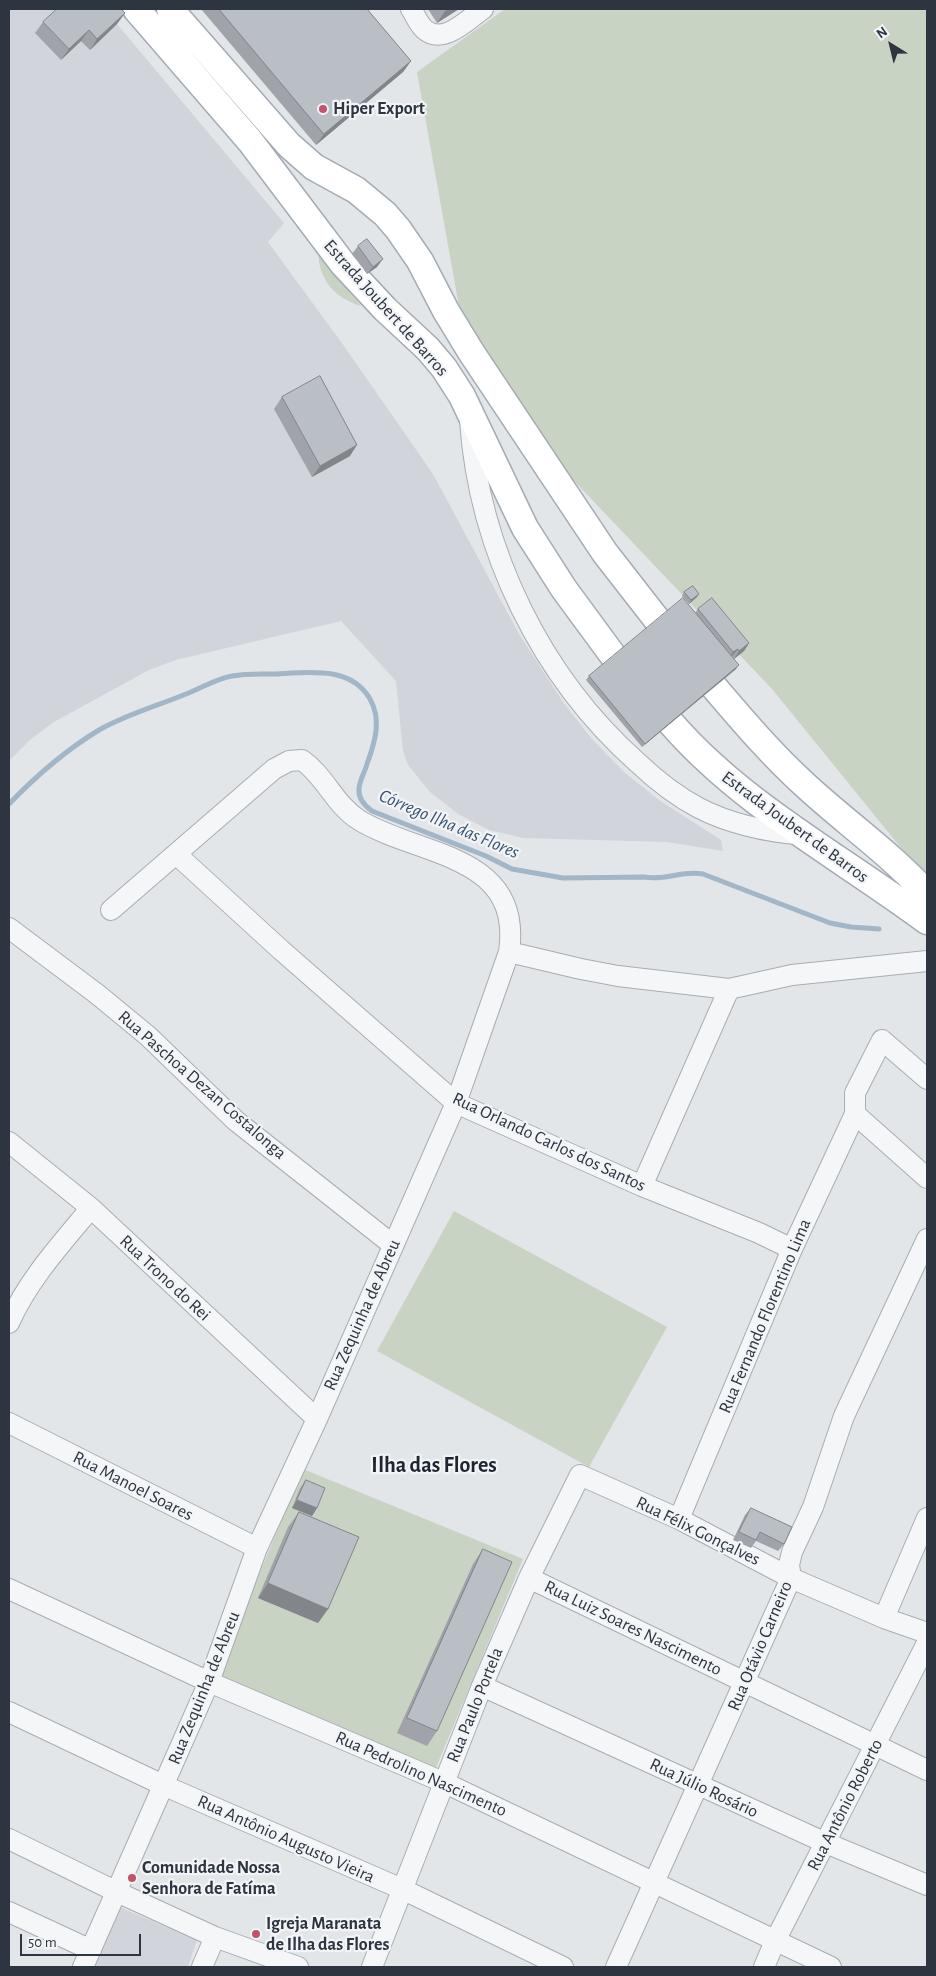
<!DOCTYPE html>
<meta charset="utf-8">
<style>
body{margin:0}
#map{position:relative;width:936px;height:1976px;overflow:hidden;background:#e2e6e9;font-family:"Alegreya Sans",sans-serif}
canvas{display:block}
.frame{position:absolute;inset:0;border:10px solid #2c3540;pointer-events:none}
.north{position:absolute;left:866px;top:20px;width:50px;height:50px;-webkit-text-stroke:4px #f2f4f7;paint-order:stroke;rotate:324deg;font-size:14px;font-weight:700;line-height:20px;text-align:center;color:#2c3540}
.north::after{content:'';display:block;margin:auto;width:18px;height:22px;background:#2c3540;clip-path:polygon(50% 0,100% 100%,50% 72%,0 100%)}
.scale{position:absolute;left:20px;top:1934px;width:121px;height:22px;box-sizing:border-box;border:2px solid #2c3540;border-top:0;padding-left:6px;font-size:15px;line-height:18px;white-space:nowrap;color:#2c3540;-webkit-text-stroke:4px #f2f4f7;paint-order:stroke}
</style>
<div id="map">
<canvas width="936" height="1976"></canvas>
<div class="frame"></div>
<div class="north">N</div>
<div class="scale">50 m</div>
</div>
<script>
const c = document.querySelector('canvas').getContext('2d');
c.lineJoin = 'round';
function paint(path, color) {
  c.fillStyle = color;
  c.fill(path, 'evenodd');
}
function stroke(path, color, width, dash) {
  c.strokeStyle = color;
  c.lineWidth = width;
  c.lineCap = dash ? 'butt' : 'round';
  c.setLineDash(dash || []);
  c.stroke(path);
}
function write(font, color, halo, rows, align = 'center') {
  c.font = font + ' "Alegreya Sans",sans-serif';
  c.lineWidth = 4.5;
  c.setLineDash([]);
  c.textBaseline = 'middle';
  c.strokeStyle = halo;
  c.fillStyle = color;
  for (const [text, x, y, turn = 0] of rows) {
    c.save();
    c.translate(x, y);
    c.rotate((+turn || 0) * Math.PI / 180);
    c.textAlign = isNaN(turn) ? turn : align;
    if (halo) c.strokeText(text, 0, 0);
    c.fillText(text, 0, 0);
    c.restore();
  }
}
paint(new Path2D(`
 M 9,9 L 102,9 L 117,24 L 284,223 L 268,242 L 344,346 L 433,474 L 519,634 L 563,702 L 591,738 L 624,772 L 659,800 L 721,840 L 723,851 L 667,842 L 523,838 L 489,830 L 458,814 L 430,792 L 408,765 L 403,751 L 396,681 L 341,621 L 176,660 L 149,670 L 54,722 L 31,739 L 9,761 Z
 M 117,1906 L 197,1940 L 188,1967 L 88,1967 Z`), '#d1d5db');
paint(new Path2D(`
 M 505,9 L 927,9 L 927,880 L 772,689 L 577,484 L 543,445 L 465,340 L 417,72 Z
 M 318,254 L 361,306 C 335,298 320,281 318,254 Z
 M 454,1211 L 667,1327 L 589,1467 L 377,1351 Z
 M 303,1469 L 523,1559 L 435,1770 L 215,1680 Z`), '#c9d3c4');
stroke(new Path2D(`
 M 9,804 C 36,776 66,750 99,730 C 127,714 157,706 186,694 C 202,688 215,679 232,676 C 247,673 262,674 277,674 C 309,672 351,666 370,699 C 382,720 375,742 367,764 C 365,772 359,781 359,789 C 358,799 365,806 372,811 L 486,856 L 512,869 L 563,878 L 644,877 C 667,881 681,870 703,874 L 830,923 L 851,927 L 879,929`), '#a1b6c6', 5);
const minor = new Path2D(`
 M 411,9 C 415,15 418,23 424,29 C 443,46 467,20 483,9
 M 470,421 C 479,550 541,677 638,763 C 656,780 676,796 699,808 C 732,825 767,832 804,835
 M 176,854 L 281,950 L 456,1103 L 642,1186 L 759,1233 L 792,1249
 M 9,928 L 97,994 L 148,1036 L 236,1121 L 393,1245
 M 509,952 L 581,969 L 618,976 L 729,989 L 792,975 L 927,961
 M 855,1114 L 927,1178
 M 9,1142 L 91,1208 L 317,1419
 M 642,1186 L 729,989
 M 9,1323 C 28,1280 61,1244 91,1208
 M 9,1423 L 257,1548
 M 679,1519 L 792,1249 L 855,1114 L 855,1093 L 882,1040 L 927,1079
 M 529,1578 L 927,1770
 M 9,1589 L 209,1682 L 443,1782 L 831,1967
 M 884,1618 L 927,1518
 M 482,1686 L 826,1843 L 927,1885
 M 9,1712 L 165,1786 L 402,1889 L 563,1967
 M 9,1839 L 117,1892 L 215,1937 L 298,1967
 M 9,1912 L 91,1950
 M 83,1967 L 209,1682 L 257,1548 L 317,1419 L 456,1103 L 509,952 C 523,853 419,857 359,820 C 335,805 325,776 302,760 L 289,761 L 274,769 L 111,910
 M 202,1967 L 215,1937
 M 372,1967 L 482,1686 L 529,1578 L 580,1475 L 679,1519 L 791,1578 L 884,1618 L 927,1633
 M 616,1967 L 791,1578 L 789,1565 L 792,1552 L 813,1507 L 844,1416 L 927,1239
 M 764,1967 L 775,1941 L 927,1643`);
const major = new Path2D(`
 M 136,9 L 250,141 L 343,264 L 385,309 L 428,349 L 444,368 L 462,396 L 525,528 L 564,589 L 614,657
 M 170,9 L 289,145 L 314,167 L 356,190 L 385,214 L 398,229 L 420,261 L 446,311 L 471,352 L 605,553 L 658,621
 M 714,687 C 743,721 772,755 805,785 C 845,822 891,854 927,894
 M 671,723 C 742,805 841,857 927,921`);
stroke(minor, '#a8adb3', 22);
stroke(major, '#a3abb4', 29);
stroke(minor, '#f5f6f8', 20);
stroke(major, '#fff', 26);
paint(new Path2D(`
 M 201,9 L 367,9 L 411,61 L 403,72 L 316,145 Z
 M 428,9 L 459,9 L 437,23 Z
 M 125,13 L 117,24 L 90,50 L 81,41 L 61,60 L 35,33 L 43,22 Z
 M 358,246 L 377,267 L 367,274 L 352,254 Z
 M 282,397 L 350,456 L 312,477 L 274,409 Z
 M 684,592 L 697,597 L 689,604 L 682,596 Z
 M 698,609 L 749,643 L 744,651 L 734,659 L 732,656 L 732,657 L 736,669 L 642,747 L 586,680 L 589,676 L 695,613 Z
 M 306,1480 L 317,1508 L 312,1516 L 292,1508 L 300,1488 Z
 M 751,1508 L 784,1544 L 778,1551 L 756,1541 L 751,1548 L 733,1540 L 745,1515 Z
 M 299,1512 L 328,1609 L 318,1623 L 258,1598 L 288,1527 Z
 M 483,1549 L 437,1731 L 427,1746 L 397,1733 L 473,1564 Z`), '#a0a4aa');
paint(new Path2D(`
 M 449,9 L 459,9 L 437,23 L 445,11 Z
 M 125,13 L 117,24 L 90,50 L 97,39 Z
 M 89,30 L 81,41 L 61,60 L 69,49 Z
 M 411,61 L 403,72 L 316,145 L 324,134 Z
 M 383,259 L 377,267 L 367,274 L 373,267 Z
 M 357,445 L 350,456 L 312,477 L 320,466 Z
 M 699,594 L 697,597 L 689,604 L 691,600 Z
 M 749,643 L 744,651 L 734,659 L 739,651 Z
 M 738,649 L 732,656 L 728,660 L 733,652 Z
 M 739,665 L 736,669 L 642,747 L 645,744 Z
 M 297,1500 L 317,1508 L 312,1516 L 292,1508 Z
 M 268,1583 L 328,1609 L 318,1623 L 258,1598 Z`), '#82868b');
const building = new Path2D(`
 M 57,9 L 121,9 L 125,13 L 97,39 L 89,30 L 69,49 L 43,22 Z
 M 219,9 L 367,9 L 411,61 L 324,134 Z
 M 367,239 L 383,259 L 373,267 L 358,246 Z
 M 320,376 L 357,445 L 320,466 L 282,397 Z
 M 693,586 L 699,594 L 691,600 L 684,592 Z
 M 683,598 L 739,665 L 645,744 L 589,676 Z
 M 712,598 L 749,643 L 739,651 L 738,649 L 733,652 L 698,609 Z
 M 306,1480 L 325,1488 L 317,1508 L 297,1500 Z
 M 751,1508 L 792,1527 L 784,1544 L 760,1532 L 756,1540 L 739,1532 Z
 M 299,1512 L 359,1537 L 328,1609 L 268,1583 Z
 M 483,1549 L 512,1562 L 437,1731 L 407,1718 Z`);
paint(building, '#babfc6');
stroke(building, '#82868b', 1);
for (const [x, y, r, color] of [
 [323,109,5,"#c3526c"],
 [132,1878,5,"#c3526c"],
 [256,1934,5,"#c3526c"]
]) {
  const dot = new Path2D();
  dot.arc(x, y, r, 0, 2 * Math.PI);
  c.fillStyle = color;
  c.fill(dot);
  stroke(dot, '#f2f4f7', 2);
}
write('bold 18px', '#2c3540', '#f2f4f7', [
 ["Hiper Export",333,109],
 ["Comunidade Nossa",142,1868],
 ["Senhora de Fatíma",142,1889],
 ["Igreja Maranata",266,1924],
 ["de Ilha das Flores",266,1945]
], 'left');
write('18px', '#2c3540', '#f2f4f7', [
 ["Estrada Joubert de Barros",386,308,48],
 ["Estrada Joubert de Barros",795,827,36],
 ["Rua Paschoa Dezan Costalonga",202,1085,41],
 ["Rua Orlando Carlos dos Santos",549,1142,25],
 ["Rua Trono do Rei",165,1278,43],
 ["Rua Zequinha de Abreu",362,1315,-66],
 ["Rua Fernando Florentino Lima",765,1316,-67],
 ["Rua Manoel Soares",133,1486,27],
 ["Rua Félix Gonçalves",698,1531,26],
 ["Rua Luiz Soares Nascimento",633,1628,26],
 ["Rua Otávio Carneiro",760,1646,-67],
 ["Rua Zequinha de Abreu",204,1688,-68],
 ["Rua Paulo Portela",475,1705,-68],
 ["Rua Pedrolino Nascimento",421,1774,24],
 ["Rua Júlio Rosário",704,1788,25],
 ["Rua Antônio Roberto",845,1805,-63],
 ["Rua Antônio Augusto Vieira",286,1839,24]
]);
write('italic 19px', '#395671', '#f2f4f7', [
 ["Córrego Ilha das Flores",449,824,23]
]);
write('bold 22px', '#1e2631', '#f2f4f7', [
 ["Ilha das Flores",434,1465]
]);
</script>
